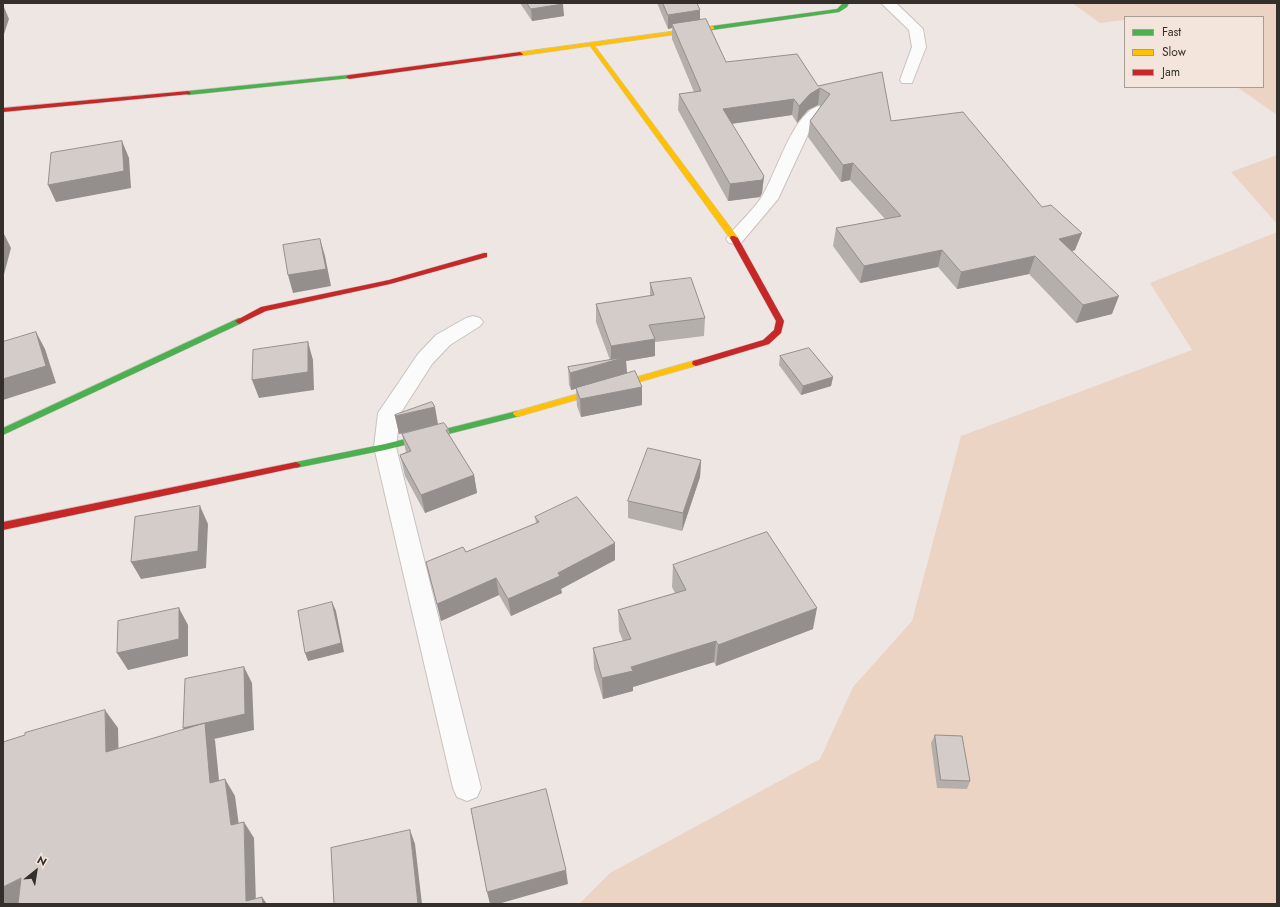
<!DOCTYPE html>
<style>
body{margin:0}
#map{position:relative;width:1280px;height:907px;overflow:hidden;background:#eee6e2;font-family:Jost,sans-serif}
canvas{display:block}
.frame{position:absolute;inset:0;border:4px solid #352f2b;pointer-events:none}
.legend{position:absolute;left:1124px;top:16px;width:140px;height:72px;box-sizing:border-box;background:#f4e5dc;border:1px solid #a89c95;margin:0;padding:5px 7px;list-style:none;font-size:12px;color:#352f2b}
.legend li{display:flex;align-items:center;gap:8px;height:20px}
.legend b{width:20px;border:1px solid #a89c95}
.north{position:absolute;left:16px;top:851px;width:40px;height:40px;-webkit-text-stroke:3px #f4e5dc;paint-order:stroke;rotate:30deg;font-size:11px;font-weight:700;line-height:16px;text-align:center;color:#352f2b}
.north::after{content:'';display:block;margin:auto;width:14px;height:18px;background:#352f2b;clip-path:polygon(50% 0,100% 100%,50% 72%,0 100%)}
</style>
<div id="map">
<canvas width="1280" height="907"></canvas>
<div class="frame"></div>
<ul class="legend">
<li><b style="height:5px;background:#4caf50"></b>Fast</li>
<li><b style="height:5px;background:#ffc107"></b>Slow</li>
<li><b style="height:5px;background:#c62828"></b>Jam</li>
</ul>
<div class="north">N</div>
</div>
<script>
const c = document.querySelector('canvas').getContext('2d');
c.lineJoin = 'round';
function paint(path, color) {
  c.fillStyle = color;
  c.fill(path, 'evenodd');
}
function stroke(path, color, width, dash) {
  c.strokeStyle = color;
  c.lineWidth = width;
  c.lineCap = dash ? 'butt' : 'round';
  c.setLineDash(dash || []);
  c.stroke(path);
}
paint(new Path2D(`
 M 1072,3 L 1277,3 L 1277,115 L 1237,87 L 1263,87 L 1263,17 L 1125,17 L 1125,20 L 1100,23 Z
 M 1277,155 L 1277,224 L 1231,172 Z
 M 1277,232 L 1277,904 L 579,904 L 610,873 L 820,759 L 853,687 L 912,621 L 961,436 L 1192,350 L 1150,283 Z`), '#ecd4c5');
const street = new Path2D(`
 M 881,3 L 896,3 L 923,29 L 926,47 L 912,83 L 902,83 L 900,80 L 912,47 L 909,30 Z
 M 819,106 L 824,108 L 827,111 L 810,130 L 778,199 L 741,243 L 735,244 L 729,243 L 726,239 L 729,235 C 739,223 752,211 761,198 C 776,176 792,113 819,106 Z
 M 473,316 L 480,318 L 483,322 L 480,326 L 450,345 L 432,364 L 400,414 L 396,447 L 481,788 L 477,797 L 467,801 L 457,797 L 453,788 L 374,447 L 378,413 L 418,354 L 436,335 L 466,318 Z`);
const fast = new Path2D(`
 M 843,3 L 849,3 L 847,7 L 839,12 L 712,30 L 709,28 L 712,26 L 837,9 Z
 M 349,75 L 352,77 L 351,78 L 188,95 L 185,93 L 188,91 Z
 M 239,318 L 242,319 L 243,321 L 242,323 L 3,435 L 3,428 Z
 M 517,411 L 521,414 L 520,416 L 385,450 L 296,468 L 291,465 L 296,462 L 385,444 Z`);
const slow = new Path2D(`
 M 712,26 L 714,27 L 714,29 L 595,46 L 737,236 L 738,238 L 734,240 L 731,240 L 590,46 L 520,56 L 517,54 L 520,52 Z
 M 696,360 L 699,361 L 700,363 L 699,365 L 517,417 L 513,414 L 514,412 Z`);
const jam = new Path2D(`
 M 520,52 L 523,54 L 522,55 L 349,79 L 346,77 L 349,75 Z
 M 188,91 L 191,93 L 190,94 L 3,112 L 3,108 Z
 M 731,236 L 734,236 L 738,238 L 784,321 L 781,333 L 769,344 L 696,366 L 693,365 L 692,363 L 693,361 L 763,340 L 774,330 L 776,321 L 730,238 Z
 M 484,253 L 487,253 L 487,257 L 390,284 L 266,311 L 239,324 L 235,321 L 261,307 L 389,280 Z
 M 296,462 L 301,465 L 299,467 L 3,530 L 3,522 Z`);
stroke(street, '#c9c2bf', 2);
stroke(fast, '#c9c2bf', 1);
stroke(slow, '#c9c2bf', 1);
stroke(jam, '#c9c2bf', 1);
paint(street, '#fcfbfb');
paint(fast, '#4caf50');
paint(slow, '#ffc107');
paint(jam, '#c62828');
paint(new Path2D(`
 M 520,3 L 562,3 L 564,16 L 532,21 Z
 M 657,3 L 697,3 L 700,20 L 726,62 L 818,86 L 891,121 L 1075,250 L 1072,251 L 1112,314 L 1076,323 L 1029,274 L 957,289 L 938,267 L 860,283 L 833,246 L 836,228 L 885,219 L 850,180 L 841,182 L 808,137 L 810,121 L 821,106 L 818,105 L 808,110 L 797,123 L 792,115 L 732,124 L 764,176 L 762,193 L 760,197 L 728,201 L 678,110 L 679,94 L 694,92 L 672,39 L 672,28 L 668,29 Z
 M 650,283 L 705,318 L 704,336 L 655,342 L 655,356 L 626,361 L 627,374 L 642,387 L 642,405 L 581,417 L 577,406 L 576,389 L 571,390 L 569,385 L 568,367 L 610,360 L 596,322 L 596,304 L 650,296 Z
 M 780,356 L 833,377 L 831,386 L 801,395 L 779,365 Z
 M 395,416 L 438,424 L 449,430 L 450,436 L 474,475 L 477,493 L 425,513 L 405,476 L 400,455 L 406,452 L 402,434 L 426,427 L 399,434 Z
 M 701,460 L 700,477 L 682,531 L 628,518 L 628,501 Z
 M 535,517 L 615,543 L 615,560 L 561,589 L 562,593 L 511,616 L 499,595 L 441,621 L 426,562 L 466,552 L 536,523 Z
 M 673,565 L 813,629 L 716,666 L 714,662 L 633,687 L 633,691 L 603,699 L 594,669 L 593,648 L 623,641 L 619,631 L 618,610 L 675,593 L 672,587 Z
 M 935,735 L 970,781 L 967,789 L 937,788 L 931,743 Z`), '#b5afac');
paint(new Path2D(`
 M 563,4 L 564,16 L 532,21 L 531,9 Z
 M 4,7 L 9,19 L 3,37 L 3,9 Z
 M 700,10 L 700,24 L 672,24 L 672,28 L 668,29 L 668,15 Z
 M 820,88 L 818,105 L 808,110 L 797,123 L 799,106 L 810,94 Z
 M 794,99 L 792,115 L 722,125 L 723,109 Z
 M 122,141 L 129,158 L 131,188 L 56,202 L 48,185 Z
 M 853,163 L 850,180 L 841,182 L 843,165 Z
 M 764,176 L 762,193 L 760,197 L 728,201 L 730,184 Z
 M 3,232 L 11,248 L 3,278 Z
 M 1082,233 L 1075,250 L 1053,256 L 1059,239 Z
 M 320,239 L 325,256 L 331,286 L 293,293 L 288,275 Z
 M 942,250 L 938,267 L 860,283 L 864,266 Z
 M 1035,256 L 1029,274 L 957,289 L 961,272 Z
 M 1119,296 L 1112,314 L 1076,323 L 1083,305 Z
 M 36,332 L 45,349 L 56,383 L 3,400 L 3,379 Z
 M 655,339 L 655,356 L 626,361 L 627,374 L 571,390 L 570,373 L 611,361 L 611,346 Z
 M 308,342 L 313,360 L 314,390 L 259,398 L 252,380 Z
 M 833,377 L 831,386 L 801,395 L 803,386 Z
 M 642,387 L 642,405 L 581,417 L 580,399 Z
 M 435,407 L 438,424 L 399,434 L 395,416 Z
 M 701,460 L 700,477 L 682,531 L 683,513 Z
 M 474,475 L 477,493 L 425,513 L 421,495 Z
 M 200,506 L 208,524 L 206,568 L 141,579 L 131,562 Z
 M 615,543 L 615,560 L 561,589 L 562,593 L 511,616 L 508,599 Z
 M 496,578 L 499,595 L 441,621 L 437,604 Z
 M 332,602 L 336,611 L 344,652 L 308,661 L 305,653 Z
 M 179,608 L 188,625 L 188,656 L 128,670 L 117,653 Z
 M 817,608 L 813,629 L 716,666 L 718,645 Z
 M 716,641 L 714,662 L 633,687 L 633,691 L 603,699 L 602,678 L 631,667 Z
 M 244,667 L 252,683 L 254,730 L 214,739 L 215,740 L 221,800 L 210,783 L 193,743 L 183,728 Z
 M 105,710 L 118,728 L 119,769 L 106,752 Z
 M 225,779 L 235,796 L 241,841 L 231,825 Z
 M 244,822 L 254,838 L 256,904 L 246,901 Z
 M 410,830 L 415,844 L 422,904 L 418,904 Z
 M 566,870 L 568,884 L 498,904 L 490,904 L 487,892 Z
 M 21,878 L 37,893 L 16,904 L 3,904 L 3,887 Z
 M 262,897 L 267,904 L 263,904 Z`), '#948f8c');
const building = new Path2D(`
 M 527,3 L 562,3 L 563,4 L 531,9 Z
 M 663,3 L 697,3 L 700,10 L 668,15 Z
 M 706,19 L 726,62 L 797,54 L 818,86 L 882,72 L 891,121 L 963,112 L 1042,207 L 1051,205 L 1082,233 L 1059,239 L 1119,296 L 1083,305 L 1035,256 L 961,272 L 942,250 L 864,266 L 836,228 L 901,216 L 853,163 L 843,165 L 810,121 L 830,94 L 820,88 L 810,94 L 799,106 L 794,99 L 723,109 L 764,176 L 762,180 L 730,184 L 679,94 L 701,91 L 672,24 Z
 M 122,141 L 124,171 L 48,185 L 51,153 Z
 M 320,239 L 326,269 L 288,275 L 283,245 Z
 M 691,278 L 705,318 L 649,325 L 655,339 L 611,346 L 596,304 L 654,295 L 650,283 Z
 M 36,332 L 46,366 L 3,379 L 3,342 Z
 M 308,342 L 308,372 L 252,380 L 253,350 Z
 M 809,348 L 833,377 L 803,386 L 780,356 Z
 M 626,357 L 570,373 L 568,367 Z
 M 635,371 L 642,387 L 580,399 L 576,388 Z
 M 432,402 L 435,407 L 395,416 L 395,415 Z
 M 444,423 L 449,430 L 446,430 L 474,475 L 421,495 L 401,458 L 400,455 L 411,451 L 402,434 Z
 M 648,448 L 701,460 L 683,513 L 628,501 Z
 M 577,497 L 615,543 L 558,573 L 560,576 L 508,599 L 496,578 L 437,604 L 426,562 L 463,547 L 466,552 L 539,522 L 535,517 Z
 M 200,506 L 198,551 L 131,562 L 135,517 Z
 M 767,532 L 817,608 L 718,645 L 716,641 L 631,667 L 633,671 L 602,678 L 593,648 L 631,639 L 618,610 L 686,590 L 673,565 Z
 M 332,602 L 341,643 L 305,653 L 298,611 Z
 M 179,608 L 179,639 L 117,653 L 118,621 Z
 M 244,667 L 245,714 L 183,728 L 185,679 Z
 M 105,710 L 106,752 L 205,723 L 210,783 L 225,779 L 231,825 L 244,822 L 246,901 L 262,897 L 263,904 L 18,904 L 21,878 L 3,887 L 3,742 L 25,735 L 25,733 Z
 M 935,735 L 962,736 L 970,781 L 941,780 Z
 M 546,789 L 566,870 L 487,892 L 471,809 Z
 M 410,830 L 418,904 L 334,904 L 331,848 Z`);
paint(building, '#d3ccc8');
stroke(building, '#948f8c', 1);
</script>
